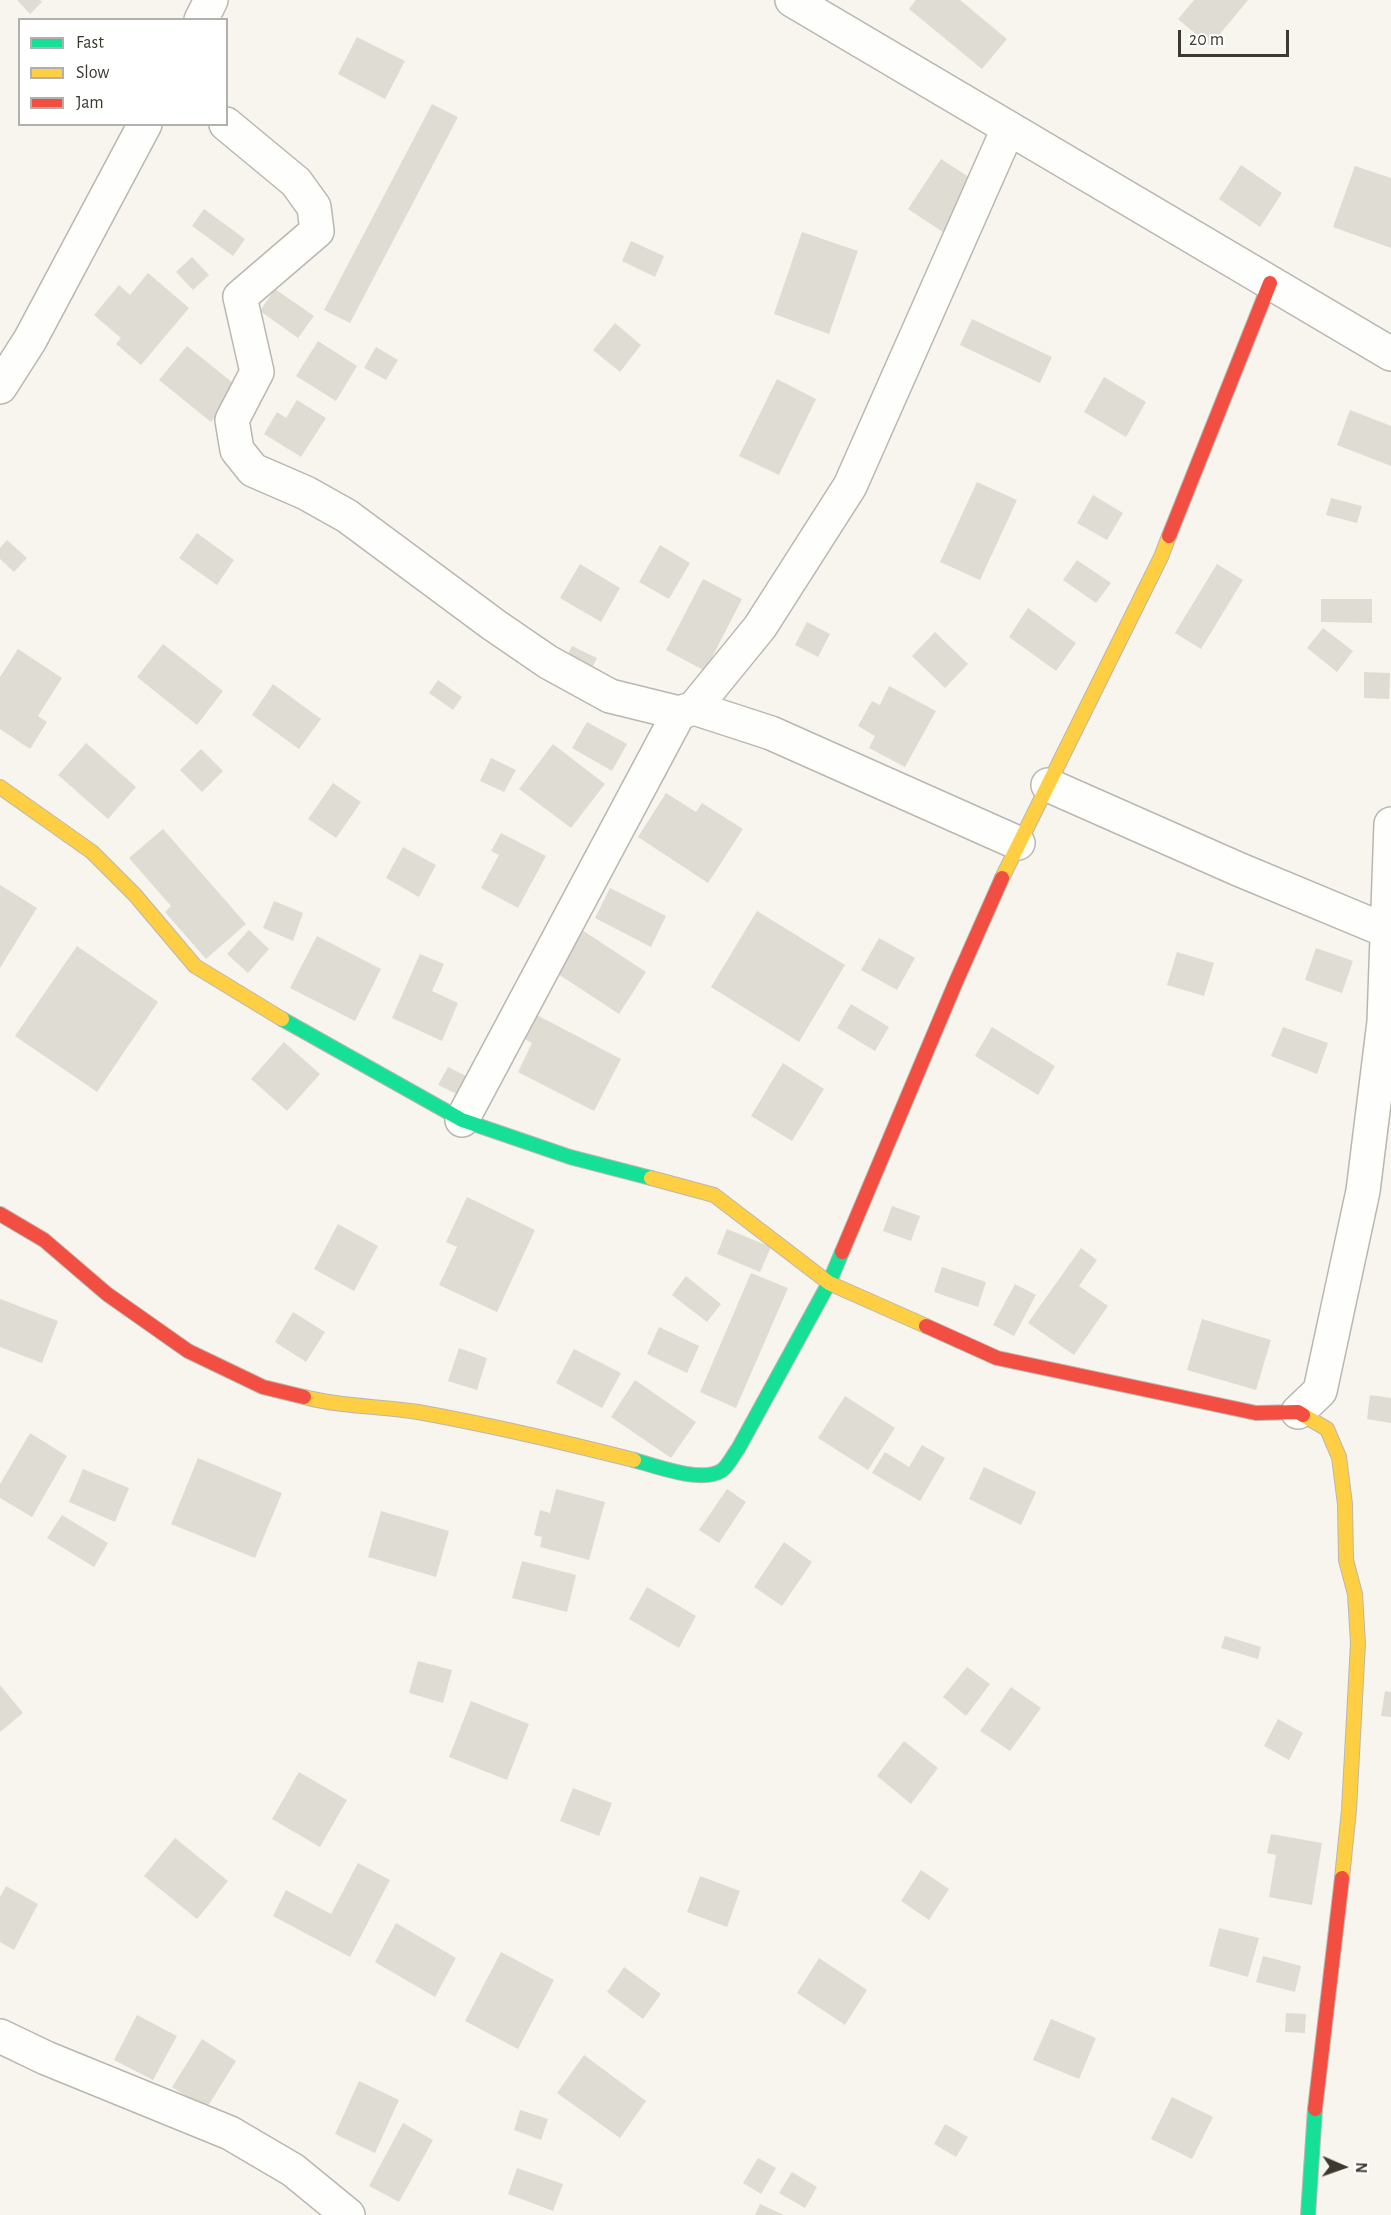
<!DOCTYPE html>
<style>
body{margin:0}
#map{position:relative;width:1391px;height:2215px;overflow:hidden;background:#f8f5ee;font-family:"Alegreya Sans",sans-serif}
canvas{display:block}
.legend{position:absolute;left:18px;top:18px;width:210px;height:108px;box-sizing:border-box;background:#fff;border:2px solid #b1b0ac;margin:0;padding:8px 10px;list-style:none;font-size:18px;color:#3d3930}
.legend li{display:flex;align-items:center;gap:12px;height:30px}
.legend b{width:30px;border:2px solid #b1b0ac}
.north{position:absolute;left:1313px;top:2137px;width:60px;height:60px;-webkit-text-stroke:4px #fff;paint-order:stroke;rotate:92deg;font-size:16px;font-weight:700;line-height:24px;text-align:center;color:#3d3930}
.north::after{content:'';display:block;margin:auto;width:21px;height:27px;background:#3d3930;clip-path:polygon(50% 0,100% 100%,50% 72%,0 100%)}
.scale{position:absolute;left:1178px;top:30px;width:111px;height:27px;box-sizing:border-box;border:3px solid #3d3930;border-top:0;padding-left:8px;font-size:18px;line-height:21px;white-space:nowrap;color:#3d3930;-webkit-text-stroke:4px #fff;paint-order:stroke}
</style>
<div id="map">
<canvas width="1391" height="2215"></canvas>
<ul class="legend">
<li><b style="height:8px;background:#16e098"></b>Fast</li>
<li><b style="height:8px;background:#ffcf43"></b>Slow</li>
<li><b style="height:8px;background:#f24e42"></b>Jam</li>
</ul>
<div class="north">N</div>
<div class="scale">20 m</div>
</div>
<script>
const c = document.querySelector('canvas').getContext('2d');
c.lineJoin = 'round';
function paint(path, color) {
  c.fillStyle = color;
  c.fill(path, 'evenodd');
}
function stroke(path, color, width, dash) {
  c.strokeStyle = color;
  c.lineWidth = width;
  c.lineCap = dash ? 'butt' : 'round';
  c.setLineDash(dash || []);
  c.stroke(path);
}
paint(new Path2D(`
 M 17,0 L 40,0 L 42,2 L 30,14 Z
 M 916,0 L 960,0 L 1007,39 L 982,69 L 909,9 Z
 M 1194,0 L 1248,0 L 1210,46 L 1178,19 Z
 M 357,37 L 405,61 L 385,99 L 338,74 Z
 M 432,104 L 458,117 L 350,323 L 324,310 Z
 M 941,159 L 981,185 L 949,236 L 908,209 Z
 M 1241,165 L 1282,193 L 1260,227 L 1219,199 Z
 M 1355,166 L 1391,178 L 1391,248 L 1333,227 Z
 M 204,209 L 245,239 L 233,256 L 192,226 Z
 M 802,232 L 858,251 L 829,334 L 774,314 Z
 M 631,241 L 664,256 L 655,277 L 622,261 Z
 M 192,257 L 209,275 L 193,290 L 176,272 Z
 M 148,273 L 189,308 L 141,365 L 116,344 L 121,338 L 94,315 L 119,285 L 130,295 Z
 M 275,289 L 314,316 L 298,338 L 260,311 Z
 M 972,319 L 1052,357 L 1040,383 L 960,345 Z
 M 615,323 L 641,345 L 620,372 L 593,350 Z
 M 318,341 L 357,366 L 336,401 L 296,376 Z
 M 187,346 L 238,387 L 211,422 L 159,380 Z
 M 376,347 L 398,360 L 386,380 L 364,368 Z
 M 1104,377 L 1146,402 L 1126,437 L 1084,412 Z
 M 777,379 L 816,399 L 779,475 L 739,456 Z
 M 297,400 L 326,418 L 301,457 L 264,434 L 277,412 L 286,418 Z
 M 1350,410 L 1391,426 L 1391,466 L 1337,445 Z
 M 977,482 L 1017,500 L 980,580 L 940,562 Z
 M 1093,495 L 1123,513 L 1107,540 L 1077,523 Z
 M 1331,498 L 1362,506 L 1357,523 L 1326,515 Z
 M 197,533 L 234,560 L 217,585 L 179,558 Z
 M 7,540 L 27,558 L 14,572 L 0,559 L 0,548 Z
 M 660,545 L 690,563 L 669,599 L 639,582 Z
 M 1077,560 L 1111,583 L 1096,603 L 1063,580 Z
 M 580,564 L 620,588 L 601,622 L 560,598 Z
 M 1217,564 L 1243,580 L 1201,649 L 1175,633 Z
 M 703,579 L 742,599 L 705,671 L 666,650 Z
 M 1321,599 L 1372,599 L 1372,623 L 1321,622 Z
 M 1028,608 L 1076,643 L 1056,671 L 1009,637 Z
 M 807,622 L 830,634 L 818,657 L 795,645 Z
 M 1323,628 L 1353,651 L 1337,672 L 1307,648 Z
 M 935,632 L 968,664 L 945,688 L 912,656 Z
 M 163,644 L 223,691 L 197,725 L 137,677 Z
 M 572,646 L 597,658 L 585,682 L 560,669 Z
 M 18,649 L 62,678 L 38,716 L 47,722 L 30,749 L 0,729 L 0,677 Z
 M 1364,672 L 1390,673 L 1389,699 L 1364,698 Z
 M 438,680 L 462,697 L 453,710 L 429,693 Z
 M 273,684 L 321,719 L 299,749 L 252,715 Z
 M 889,686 L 936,711 L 905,767 L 869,748 L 875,736 L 858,726 L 872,701 L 880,705 Z
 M 587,722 L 627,744 L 612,771 L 572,748 Z
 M 86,743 L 136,787 L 108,819 L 58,775 Z
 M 553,744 L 605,784 L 571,828 L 519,789 Z
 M 201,749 L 223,771 L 202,792 L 180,770 Z
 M 491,758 L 516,770 L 504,792 L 480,781 Z
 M 333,783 L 361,802 L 336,838 L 308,819 Z
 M 666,793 L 696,812 L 702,803 L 743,829 L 708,883 L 638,837 Z
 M 163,829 L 246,924 L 206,959 L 165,912 L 171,906 L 129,858 Z
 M 501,833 L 546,856 L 518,908 L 481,888 L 499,855 L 491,851 Z
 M 403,847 L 436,865 L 419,897 L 386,878 Z
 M 0,885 L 37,908 L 0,968 Z
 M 610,888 L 666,916 L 651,947 L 595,918 Z
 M 274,901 L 303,913 L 293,941 L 263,928 Z
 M 757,911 L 845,965 L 799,1042 L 711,987 Z
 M 249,930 L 269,949 L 248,973 L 227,954 Z
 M 582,930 L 646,972 L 619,1014 L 555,972 Z
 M 317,936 L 381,969 L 355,1021 L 290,988 Z
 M 879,938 L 915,958 L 897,990 L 861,970 Z
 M 77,946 L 158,1002 L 97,1092 L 15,1036 Z
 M 1316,948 L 1353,961 L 1342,993 L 1305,980 Z
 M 1177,952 L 1214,963 L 1204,996 L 1167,985 Z
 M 420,954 L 444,964 L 432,991 L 458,1003 L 442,1041 L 392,1018 Z
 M 851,1004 L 889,1027 L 875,1051 L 837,1028 Z
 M 531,1012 L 621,1059 L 594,1111 L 518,1072 L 532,1043 L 519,1036 Z
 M 992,1027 L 1055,1066 L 1038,1095 L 975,1056 Z
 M 1283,1027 L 1328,1043 L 1317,1074 L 1271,1056 Z
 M 284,1042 L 320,1074 L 287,1111 L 251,1079 Z
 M 783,1063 L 824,1089 L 792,1141 L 751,1116 Z
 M 448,1067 L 468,1077 L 459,1095 L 438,1085 Z
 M 467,1197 L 535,1230 L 497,1312 L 439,1285 L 457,1247 L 446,1242 Z
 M 892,1206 L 920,1216 L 911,1241 L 883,1231 Z
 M 338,1224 L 378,1246 L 354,1291 L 314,1269 Z
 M 727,1229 L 771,1247 L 760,1272 L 717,1254 Z
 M 1081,1248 L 1097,1260 L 1079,1286 L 1108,1306 L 1074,1355 L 1028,1323 Z
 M 942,1267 L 986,1282 L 978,1307 L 934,1292 Z
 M 751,1273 L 788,1288 L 736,1408 L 700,1392 Z
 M 686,1276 L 721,1304 L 707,1322 L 672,1295 Z
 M 1015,1284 L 1036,1295 L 1014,1336 L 993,1325 Z
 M 0,1299 L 58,1321 L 42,1363 L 0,1347 Z
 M 293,1312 L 325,1332 L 306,1362 L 275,1342 Z
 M 1202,1319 L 1271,1340 L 1256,1390 L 1187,1370 Z
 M 659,1327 L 699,1346 L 687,1373 L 647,1354 Z
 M 459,1348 L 487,1358 L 477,1390 L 448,1381 Z
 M 574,1349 L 621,1373 L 602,1408 L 556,1383 Z
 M 635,1380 L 696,1422 L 671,1458 L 611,1417 Z
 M 1370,1395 L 1391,1398 L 1391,1423 L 1367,1419 Z
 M 845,1396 L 895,1428 L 868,1470 L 818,1438 Z
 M 30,1433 L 67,1456 L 32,1517 L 0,1498 L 0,1484 Z
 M 922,1445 L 945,1458 L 920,1501 L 872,1473 L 885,1452 L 909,1467 Z
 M 198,1458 L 282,1493 L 255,1558 L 171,1524 Z
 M 984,1467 L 1036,1492 L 1021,1525 L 969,1499 Z
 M 83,1469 L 129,1488 L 115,1522 L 69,1502 Z
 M 556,1489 L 605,1502 L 589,1560 L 540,1547 L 542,1537 L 534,1535 L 540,1510 L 550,1513 Z
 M 727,1489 L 746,1502 L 719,1543 L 699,1530 Z
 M 381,1511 L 449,1531 L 436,1577 L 368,1557 Z
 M 62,1515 L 108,1543 L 94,1567 L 47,1538 Z
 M 784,1542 L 812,1562 L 782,1606 L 754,1587 Z
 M 522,1561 L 576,1575 L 567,1612 L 512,1598 Z
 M 647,1587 L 696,1616 L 679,1648 L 629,1619 Z
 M 1225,1636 L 1261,1647 L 1258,1659 L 1221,1648 Z
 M 418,1661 L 452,1670 L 443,1703 L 409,1693 Z
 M 967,1667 L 990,1684 L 966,1716 L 943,1697 Z
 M 0,1685 L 23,1713 L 0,1732 Z
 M 1011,1687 L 1041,1708 L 1010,1751 L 980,1731 Z
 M 1385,1691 L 1391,1692 L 1391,1717 L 1381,1716 Z
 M 471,1701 L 529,1724 L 507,1780 L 449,1757 Z
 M 1278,1719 L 1303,1733 L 1289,1760 L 1264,1746 Z
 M 904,1741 L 938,1768 L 911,1804 L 877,1776 Z
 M 299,1772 L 347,1800 L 320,1847 L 272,1819 Z
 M 573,1788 L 612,1803 L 599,1836 L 560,1821 Z
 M 1271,1834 L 1322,1843 L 1312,1905 L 1269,1897 L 1276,1855 L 1267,1853 Z
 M 175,1838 L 228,1881 L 197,1919 L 144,1876 Z
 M 358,1863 L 390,1880 L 350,1957 L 273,1916 L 286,1890 L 331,1914 Z
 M 921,1870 L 949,1889 L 929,1920 L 901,1901 Z
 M 700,1876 L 740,1891 L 727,1927 L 687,1912 Z
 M 6,1886 L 38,1904 L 14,1950 L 0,1942 L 0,1897 Z
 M 396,1923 L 456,1958 L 435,1997 L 375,1962 Z
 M 1219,1928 L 1259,1938 L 1248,1977 L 1209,1966 Z
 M 501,1952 L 554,1980 L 518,2049 L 465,2021 Z
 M 1263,1956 L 1301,1966 L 1295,1992 L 1256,1982 Z
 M 819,1958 L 867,1990 L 845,2025 L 797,1993 Z
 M 624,1967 L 661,1994 L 643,2019 L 607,1992 Z
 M 1286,2013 L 1306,2014 L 1305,2033 L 1285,2032 Z
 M 137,2015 L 177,2036 L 153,2080 L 114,2060 Z
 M 1051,2019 L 1096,2038 L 1079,2079 L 1033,2060 Z
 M 202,2039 L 236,2061 L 206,2109 L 172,2087 Z
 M 584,2055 L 646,2101 L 620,2138 L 557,2093 Z
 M 359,2081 L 399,2100 L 375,2153 L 335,2134 Z
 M 1172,2097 L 1213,2117 L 1192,2159 L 1151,2139 Z
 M 520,2110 L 548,2119 L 541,2140 L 514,2130 Z
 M 403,2123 L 433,2140 L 399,2202 L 369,2186 Z
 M 945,2124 L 968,2137 L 956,2157 L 934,2144 Z
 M 758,2158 L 776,2168 L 761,2194 L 743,2183 Z
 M 517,2168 L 563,2184 L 553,2211 L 508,2194 Z
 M 792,2172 L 817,2187 L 805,2208 L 779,2193 Z
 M 760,2204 L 784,2215 L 755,2215 Z`), '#dfdcd4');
const street = new Path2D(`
 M 792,0 L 1391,354
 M 201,20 L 211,0
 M 226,124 L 296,182 L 314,207 L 317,231 L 240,297 L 257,372 L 232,420 L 237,450 L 253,470 L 306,493 L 347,516 L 494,625 L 548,662 L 610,696 L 679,713 L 694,708 L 771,733 L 1018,843
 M 0,387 L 30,340 L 145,124
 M 694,708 L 760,627 L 850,486 L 1008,129
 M 1048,785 L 1238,869 L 1387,931
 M 462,1120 L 679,713
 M 1298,1412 L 1320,1391 L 1363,1191 L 1384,1022 L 1391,824
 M 0,2036 L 46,2058 L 230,2133 L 293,2170 L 348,2215`);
const fast = new Path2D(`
 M 282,1019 L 462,1120 L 570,1157 L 651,1178
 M 634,1460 C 655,1466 701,1483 721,1471 C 728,1467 733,1455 738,1449 L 829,1283 L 842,1252
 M 1308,2215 L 1315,2109`);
const slow = new Path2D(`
 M 0,787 L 92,852 L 135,895 L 195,966 L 282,1019
 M 1002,878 L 1161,557 L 1169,536
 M 651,1178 L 714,1195 L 829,1283 L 926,1326
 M 304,1397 C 342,1407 380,1406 418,1412 C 490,1425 563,1442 634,1460
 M 1303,1415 L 1327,1429 L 1339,1457 L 1345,1504 L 1346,1560 L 1355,1594 L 1358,1643 L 1349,1810 L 1342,1878`);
const jam = new Path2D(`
 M 1169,536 L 1270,283
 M 0,1214 L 44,1240 L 107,1294 L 188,1351 L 263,1387 L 304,1397
 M 842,1252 L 955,984 L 1002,878
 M 926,1326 L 997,1358 L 1256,1413 L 1298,1412 L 1303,1415
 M 1315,2109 L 1342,1878`);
stroke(street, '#bab7b0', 36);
stroke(fast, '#bab7b0', 16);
stroke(slow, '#bab7b0', 16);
stroke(jam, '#bab7b0', 16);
stroke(street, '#fefefc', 33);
stroke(fast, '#16e098', 14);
stroke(slow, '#ffcf43', 14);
stroke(jam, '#f24e42', 14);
</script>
